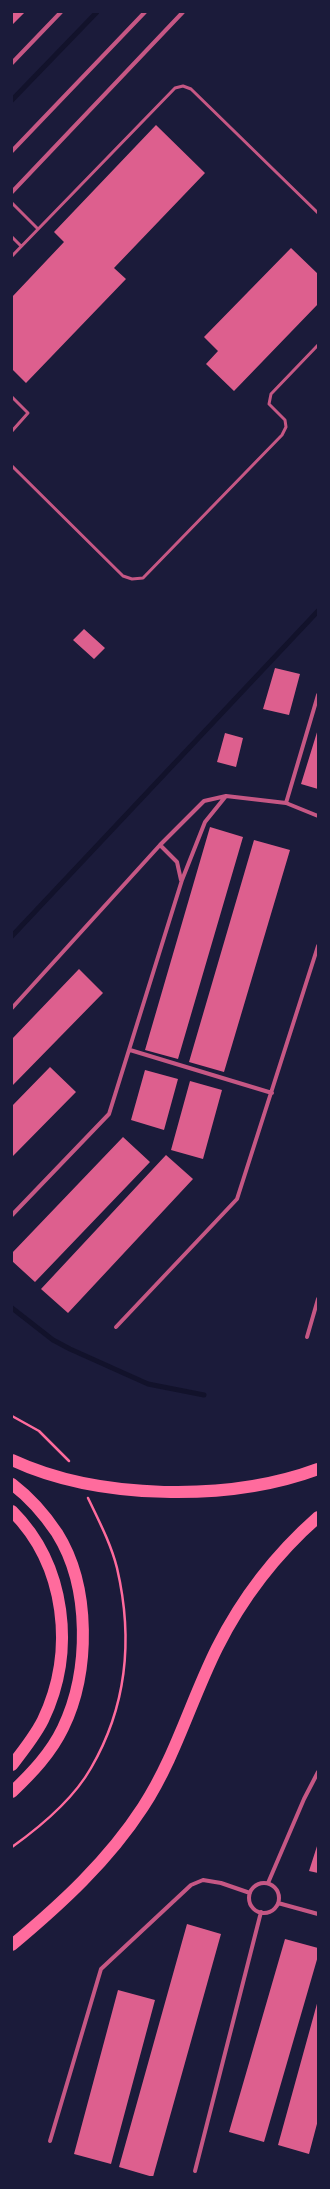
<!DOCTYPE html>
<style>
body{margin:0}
#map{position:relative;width:330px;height:2189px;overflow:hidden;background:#1b1b3a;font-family:"Archivo Narrow",sans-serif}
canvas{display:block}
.frame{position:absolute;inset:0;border:13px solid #1b1b3a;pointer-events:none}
</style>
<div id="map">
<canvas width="330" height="2189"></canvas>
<div class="frame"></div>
</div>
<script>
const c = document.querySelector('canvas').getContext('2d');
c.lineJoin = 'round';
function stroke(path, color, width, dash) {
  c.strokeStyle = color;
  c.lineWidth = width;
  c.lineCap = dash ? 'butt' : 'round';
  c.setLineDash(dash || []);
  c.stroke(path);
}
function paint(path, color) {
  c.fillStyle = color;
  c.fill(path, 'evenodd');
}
stroke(new Path2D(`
 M 12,100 L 97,12
 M 12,936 L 318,611
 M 12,1308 L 53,1340 L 70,1349 L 148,1384 L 204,1395`), '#12122b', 5);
paint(new Path2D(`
 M 12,12 L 25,12 L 12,25 Z
 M 156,125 L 205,173 L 114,268 L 126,279 L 26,383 L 12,369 L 12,297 L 64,242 L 54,232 Z
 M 291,248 L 318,274 L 318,304 L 234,391 L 206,364 L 218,351 L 204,337 Z
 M 84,629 L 105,648 L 94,659 L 73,640 Z
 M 275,668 L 300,674 L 289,715 L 263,709 Z
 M 318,729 L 318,789 L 301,784 Z
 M 225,733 L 243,738 L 236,767 L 217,762 Z
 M 210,827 L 243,837 L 178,1059 L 145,1050 Z
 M 254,840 L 290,850 L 224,1072 L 189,1062 Z
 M 79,969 L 103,993 L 12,1086 L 12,1039 Z
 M 50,1067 L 76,1092 L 12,1157 L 12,1106 Z
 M 145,1070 L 178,1079 L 164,1130 L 131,1120 Z
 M 190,1081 L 222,1090 L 203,1159 L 171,1150 Z
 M 123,1137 L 150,1162 L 35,1282 L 12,1261 L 12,1253 Z
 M 166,1155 L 193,1179 L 68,1313 L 41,1289 Z
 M 318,1843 L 318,1873 L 309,1871 Z
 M 187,1924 L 221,1934 L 153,2177 L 119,2167 Z
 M 285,1939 L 318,1948 L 318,1956 L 264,2142 L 229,2132 Z
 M 118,1990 L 155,2000 L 111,2164 L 74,2154 Z
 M 318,2000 L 318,2120 L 309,2154 L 278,2145 Z`), '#dd5f8e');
stroke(new Path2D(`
 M 12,1416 L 39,1431 L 69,1461
 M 12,1847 C 40,1827 74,1798 91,1768 C 127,1706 133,1637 117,1568 C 111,1544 99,1521 88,1498`), '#ff6b9d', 2.5);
stroke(new Path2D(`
 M 12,203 L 38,229
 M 12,237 L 21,246
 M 12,256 L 175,88 L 183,86 L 191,89 L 318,213
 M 12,397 L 28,413 L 12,431
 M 12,466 L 123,576 L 132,579 L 143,578 L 282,435 L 286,427 L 285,420 L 269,404 L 271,394 L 318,345`), '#c65784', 3);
stroke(new Path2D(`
 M 12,63 L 61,12
 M 12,151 L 145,12
 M 12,192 L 183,12
 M 286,803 L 318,695
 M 160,845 L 177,862 L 181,880
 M 12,1008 L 160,845 L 204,801 L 226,796 L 286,803 L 318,816
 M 130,1050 L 272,1093
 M 12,1215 L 109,1114 L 182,880 L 205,822 L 226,796
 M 116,1327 L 237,1199 L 318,946
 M 307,1337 L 318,1299
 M 268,1883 L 304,1799 L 318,1772
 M249 1898a15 15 0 1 1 30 0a15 15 0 1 1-30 0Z
 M 278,1903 L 318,1914
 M 50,2141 L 101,1969 L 191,1885 L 203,1880 L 221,1883 L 250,1893
 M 195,2171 L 261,1912`), '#c65784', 4);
stroke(new Path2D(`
 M 12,1460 C 98,1500 229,1502 318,1469
 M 12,1484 C 29,1497 45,1515 57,1533 C 91,1587 90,1672 63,1728 C 51,1753 32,1773 12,1792
 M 12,1511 C 66,1565 76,1651 43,1720 C 35,1736 23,1751 12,1765
 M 12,1945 C 61,1904 108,1861 143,1807 C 175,1758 191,1700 217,1648 C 242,1598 276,1554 318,1517`), '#ff6b9d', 12);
</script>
